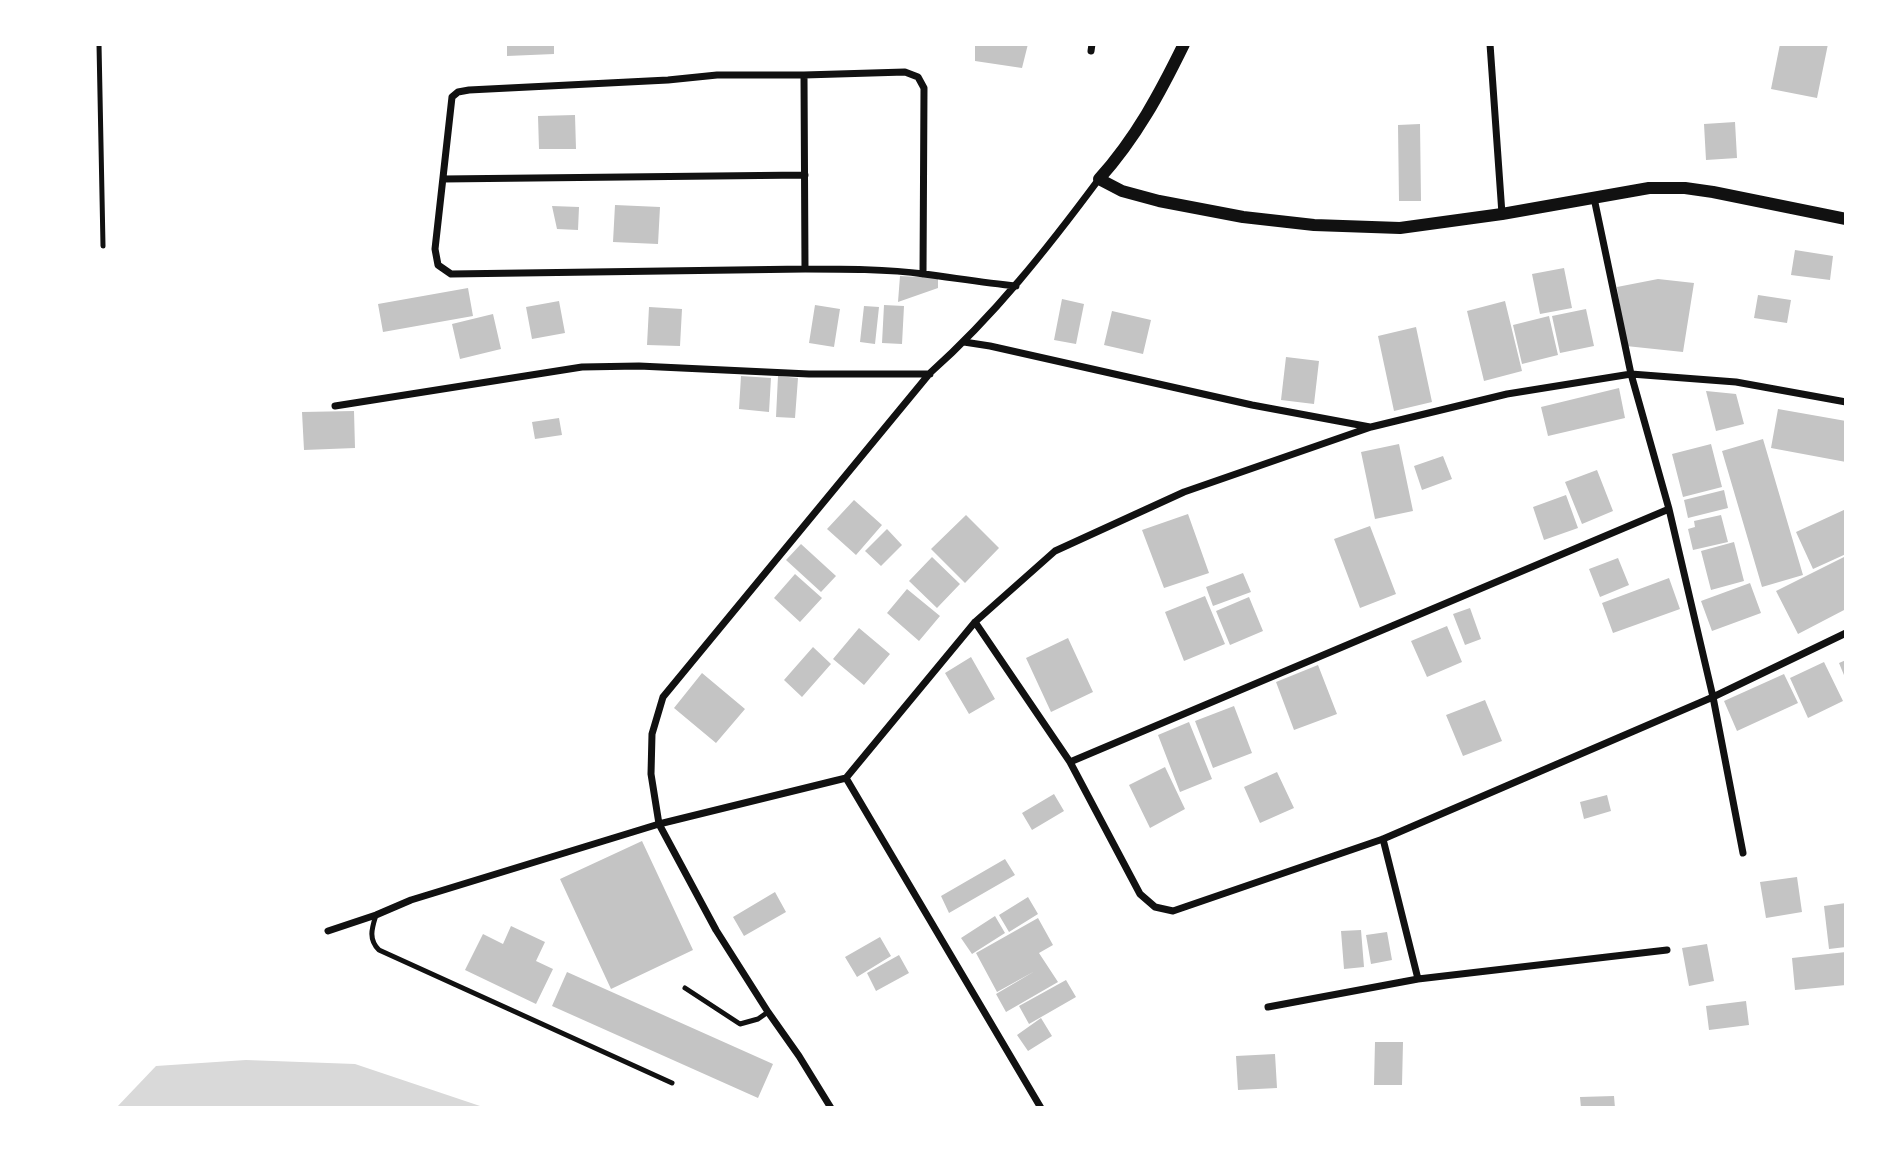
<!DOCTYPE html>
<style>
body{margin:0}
#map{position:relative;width:1890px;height:1152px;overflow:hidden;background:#fff;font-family:Arial,sans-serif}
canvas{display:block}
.frame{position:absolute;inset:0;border:46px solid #fff;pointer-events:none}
</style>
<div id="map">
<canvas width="1890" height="1152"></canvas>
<div class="frame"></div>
</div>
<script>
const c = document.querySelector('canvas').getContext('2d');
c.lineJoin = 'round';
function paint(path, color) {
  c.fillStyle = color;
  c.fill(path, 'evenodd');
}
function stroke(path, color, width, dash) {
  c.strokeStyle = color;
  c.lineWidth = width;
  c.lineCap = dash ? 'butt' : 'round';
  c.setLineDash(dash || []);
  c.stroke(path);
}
paint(new Path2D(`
 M 246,1060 L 355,1064 L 486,1108 L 116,1108 L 156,1066 Z`), '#d9d9d9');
paint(new Path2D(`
 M 507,44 L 554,44 L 554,54 L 507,56 Z
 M 975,44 L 1028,44 L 1022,68 L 975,61 Z
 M 1780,44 L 1828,44 L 1817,98 L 1771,89 Z
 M 575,115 L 576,149 L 539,149 L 538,116 Z
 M 1735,122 L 1737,158 L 1706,160 L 1704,124 Z
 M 1420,124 L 1421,201 L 1399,201 L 1398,125 Z
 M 615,205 L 660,207 L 658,244 L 613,242 Z
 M 552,206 L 579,207 L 578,230 L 557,229 Z
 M 1795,250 L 1833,256 L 1830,280 L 1791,275 Z
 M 1564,268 L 1572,308 L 1540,314 L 1532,274 Z
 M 900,276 L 938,278 L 938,288 L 898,302 Z
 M 1658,279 L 1694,283 L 1683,352 L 1626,346 L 1617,287 Z
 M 468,288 L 473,316 L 383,332 L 378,304 Z
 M 1758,295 L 1791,300 L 1787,323 L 1754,318 Z
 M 1062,299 L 1084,304 L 1076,344 L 1054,340 Z
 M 559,301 L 565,333 L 532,339 L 526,307 Z
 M 1505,301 L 1522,371 L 1484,381 L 1467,311 Z
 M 815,305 L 840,309 L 834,347 L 809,343 Z
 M 884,305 L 904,306 L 902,344 L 882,343 Z
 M 864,306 L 879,307 L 875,344 L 860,342 Z
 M 649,307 L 682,309 L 680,346 L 647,345 Z
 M 1586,309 L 1594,346 L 1560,353 L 1552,316 Z
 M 1112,311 L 1151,320 L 1143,354 L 1104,345 Z
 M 493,314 L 501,349 L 460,359 L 452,324 Z
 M 1549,316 L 1558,355 L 1522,364 L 1513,325 Z
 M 1416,327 L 1432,402 L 1394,411 L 1378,336 Z
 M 1286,357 L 1319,361 L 1314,404 L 1281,400 Z
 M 741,376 L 771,378 L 769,412 L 739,409 Z
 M 778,376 L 798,378 L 795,418 L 776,417 Z
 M 1619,388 L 1625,418 L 1548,436 L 1541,407 Z
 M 1706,391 L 1736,394 L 1744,424 L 1716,431 Z
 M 1778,409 L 1846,421 L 1846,462 L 1771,448 Z
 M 354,411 L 355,448 L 304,450 L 302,412 Z
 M 559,418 L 562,435 L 535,439 L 532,422 Z
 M 1763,439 L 1803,575 L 1762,587 L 1722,451 Z
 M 1399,444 L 1413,511 L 1375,519 L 1361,452 Z
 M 1711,444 L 1722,487 L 1683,497 L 1672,454 Z
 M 1443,456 L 1452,479 L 1422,490 L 1414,466 Z
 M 1597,470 L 1613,511 L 1582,524 L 1565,482 Z
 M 1724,490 L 1728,508 L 1688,518 L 1684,500 Z
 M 1566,495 L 1578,528 L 1544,540 L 1533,507 Z
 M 854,500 L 882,525 L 856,555 L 827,529 Z
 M 1846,509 L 1846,554 L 1813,569 L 1796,532 Z
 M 1188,514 L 1209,573 L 1164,588 L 1142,530 Z
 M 966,515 L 999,548 L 965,583 L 931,549 Z
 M 1721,515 L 1728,542 L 1693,550 L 1688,529 L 1695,527 L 1694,521 Z
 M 1370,526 L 1396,594 L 1360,608 L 1334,539 Z
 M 887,529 L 902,545 L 881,566 L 865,551 Z
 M 1734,542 L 1744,581 L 1711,590 L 1701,551 Z
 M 801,544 L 836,576 L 821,592 L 786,560 Z
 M 1846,556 L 1846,609 L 1798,634 L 1776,591 Z
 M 932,557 L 960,584 L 937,608 L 909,581 Z
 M 1618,558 L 1629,585 L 1600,597 L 1589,569 Z
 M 1243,573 L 1251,592 L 1213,606 L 1206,587 Z
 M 795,574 L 822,598 L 800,622 L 774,598 Z
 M 1669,578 L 1680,609 L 1613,633 L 1602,603 Z
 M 1750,583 L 1761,613 L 1712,631 L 1701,601 Z
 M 907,589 L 940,616 L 919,641 L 887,613 Z
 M 1205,596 L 1225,644 L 1184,661 L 1165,612 Z
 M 1249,597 L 1263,631 L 1230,645 L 1216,611 Z
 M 1470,608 L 1481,639 L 1465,645 L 1453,614 Z
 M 1447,626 L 1462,662 L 1427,677 L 1411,641 Z
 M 859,628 L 890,654 L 864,685 L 833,659 Z
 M 1068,638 L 1093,692 L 1051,712 L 1026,658 Z
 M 813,647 L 831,664 L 802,697 L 784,680 Z
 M 971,657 L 995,699 L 969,714 L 945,673 Z
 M 1846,660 L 1846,680 L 1839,663 Z
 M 1824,662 L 1843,701 L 1808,718 L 1790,678 Z
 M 1318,665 L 1337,714 L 1294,730 L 1276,682 Z
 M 702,673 L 745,709 L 716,743 L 674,708 Z
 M 1784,674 L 1798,703 L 1737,731 L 1724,701 Z
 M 1485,700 L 1502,741 L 1463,756 L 1446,715 Z
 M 1234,706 L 1252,753 L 1213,768 L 1195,721 Z
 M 1189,722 L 1212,779 L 1180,792 L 1158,735 Z
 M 1165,767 L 1185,809 L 1150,828 L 1129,785 Z
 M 1277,772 L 1294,808 L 1260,823 L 1244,787 Z
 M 1054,794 L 1064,811 L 1032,830 L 1022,813 Z
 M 1607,795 L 1611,811 L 1584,819 L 1580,802 Z
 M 642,841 L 693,950 L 611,989 L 560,879 Z
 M 1005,859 L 1015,875 L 949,913 L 941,896 Z
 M 1797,877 L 1802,912 L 1766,918 L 1760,882 Z
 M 775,892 L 786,912 L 744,936 L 733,917 Z
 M 1028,897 L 1038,914 L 1009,932 L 999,915 Z
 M 1846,903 L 1846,947 L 1829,949 L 1824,906 Z
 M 995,916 L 1005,933 L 972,954 L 961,938 Z
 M 1038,918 L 1053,945 L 1039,953 L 1058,982 L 1006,1012 L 996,994 L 1035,971 L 997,992 L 976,953 Z
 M 511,926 L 545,942 L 536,961 L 553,969 L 536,1004 L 465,970 L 483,934 L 503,944 Z
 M 1361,930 L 1364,967 L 1344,969 L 1341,931 Z
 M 1387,932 L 1392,960 L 1371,964 L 1366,935 Z
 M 880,937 L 891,956 L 857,977 L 845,957 Z
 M 1707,944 L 1714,981 L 1689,986 L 1682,948 Z
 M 1846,952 L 1846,985 L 1795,990 L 1792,958 Z
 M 899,955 L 909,973 L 876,991 L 867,973 Z
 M 567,972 L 773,1064 L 758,1098 L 552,1006 Z
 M 1066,980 L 1076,997 L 1029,1024 L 1019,1006 Z
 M 1746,1001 L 1749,1025 L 1709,1030 L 1706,1006 Z
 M 1041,1018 L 1052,1036 L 1028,1051 L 1017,1035 Z
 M 1375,1042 L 1403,1042 L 1402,1085 L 1374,1085 Z
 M 1275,1054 L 1277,1088 L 1238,1090 L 1236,1056 Z
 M 1614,1096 L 1615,1108 L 1581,1108 L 1580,1097 Z`), '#c4c4c4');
stroke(new Path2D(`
 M 99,44 L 103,246
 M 376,915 C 372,928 368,939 379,950 L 672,1083
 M 685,988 L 740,1024 L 758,1019 L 768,1012`), '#111', 5);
stroke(new Path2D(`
 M 1490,44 L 1502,214
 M 1091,51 L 1092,44
 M 804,75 L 905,72 L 918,77 L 924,88 L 923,274
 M 443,179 L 805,175
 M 1594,198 L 1631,374 L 1669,509 L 1713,697 L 1743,853
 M 805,269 L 804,75 L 717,75 L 668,80 L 469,90 L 458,92 L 452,97 L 435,249 L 438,265 L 451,274 L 805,269 C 842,269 888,269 924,274 C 955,278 985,283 1016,286
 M 964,342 L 990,346 L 1252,405 L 1370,427
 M 335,406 L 582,367 L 639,366 L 809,374 L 930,374
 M 975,622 L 1070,762 L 1140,894 L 1155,907 L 1173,911 L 1383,839 L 1713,697 L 1846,633
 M 1070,762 L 1669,509
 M 846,778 L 975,622 L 1055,551 L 1184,492 L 1371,427 L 1507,394 L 1631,374 L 1736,382 L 1846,402
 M 846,778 L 1041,1108
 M 1383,839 L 1418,979
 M 328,931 L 376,915 L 411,900 L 659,824 L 846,778
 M 1268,1007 L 1418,979 L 1667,950
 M 831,1108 L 799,1056 L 768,1012 L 716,930 L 659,824 L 651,774 L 652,734 L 663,697 L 930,373 C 994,316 1047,249 1099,179`), '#111', 7);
stroke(new Path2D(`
 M 1184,44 C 1160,93 1136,138 1099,179 L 1122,191 L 1159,201 L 1243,217 L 1314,225 L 1400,228 L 1502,214 L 1649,188 L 1685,188 L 1713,192 L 1846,219`), '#111', 12);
</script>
